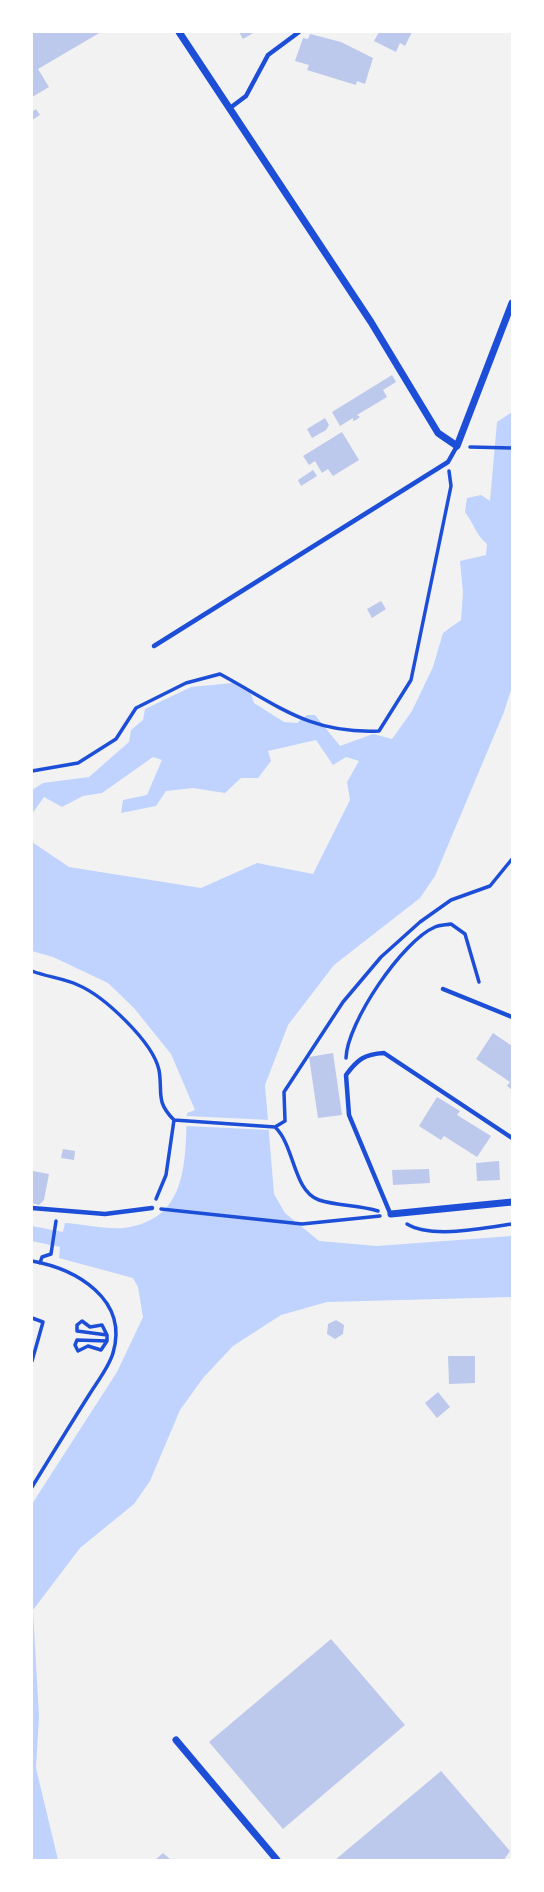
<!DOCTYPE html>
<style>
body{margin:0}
#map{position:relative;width:544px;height:1892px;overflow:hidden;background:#f2f2f2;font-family:Bitter,serif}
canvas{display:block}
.frame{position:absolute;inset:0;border:33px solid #fff;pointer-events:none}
</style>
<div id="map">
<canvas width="544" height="1892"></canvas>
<div class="frame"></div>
</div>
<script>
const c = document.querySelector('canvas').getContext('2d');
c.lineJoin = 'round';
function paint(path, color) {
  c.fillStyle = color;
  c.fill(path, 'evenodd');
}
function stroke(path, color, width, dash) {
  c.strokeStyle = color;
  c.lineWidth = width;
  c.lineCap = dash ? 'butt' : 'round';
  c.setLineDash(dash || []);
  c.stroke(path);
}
paint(new Path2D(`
 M 512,412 L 512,687 L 504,712 L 435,876 L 420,898 L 334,965 L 288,1025 L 265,1085 L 274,1194 L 285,1213 L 319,1241 L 377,1246 L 512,1236 L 512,1297 L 327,1302 L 281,1315 L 233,1346 L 203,1378 L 180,1410 L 150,1481 L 134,1504 L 80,1548 L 33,1610 L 39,1717 L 36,1768 L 58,1860 L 32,1860 L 32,1504 L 117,1372 L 143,1317 L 138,1287 L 133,1278 L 59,1258 L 60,1247 L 32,1241 L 32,1226 L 63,1232 L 65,1223 C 85,1224 111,1231 130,1227 C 188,1216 185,1160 187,1113 L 195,1110 L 171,1054 L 134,1008 L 108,983 L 53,957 L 32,951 L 32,842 L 69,867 L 201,888 L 257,863 L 313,874 L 350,800 L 347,782 L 359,761 L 346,757 L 333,765 L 316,740 L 268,751 L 271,761 L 258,778 L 241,778 L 225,793 L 193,788 L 166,791 L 156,806 L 121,813 L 123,800 L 147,795 L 162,760 L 153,757 L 102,793 L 83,796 L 62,807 L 44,797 L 32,814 L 32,790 L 43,783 L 89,777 L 129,742 L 131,730 L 143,720 L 145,709 L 191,687 L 233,683 L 251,694 L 254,703 L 284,722 L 297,723 L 307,715 L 315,715 L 340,746 L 373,734 L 392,739 L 412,711 L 433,667 L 443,633 L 461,620 L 463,593 L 460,561 L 486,555 L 487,544 C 476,535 474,524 465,512 L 467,498 L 481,495 L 490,501 L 497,422 Z`), '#bfd3fe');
paint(new Path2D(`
 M 187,1116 L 270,1120 L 270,1130 L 186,1126 Z`), '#f2f2f2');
paint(new Path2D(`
 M 32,32 L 101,32 L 38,69 L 49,87 L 32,97 Z
 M 239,32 L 255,32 L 243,39 Z
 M 379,32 L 412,32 L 405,46 L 400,43 L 396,52 L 374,41 Z
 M 310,34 L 341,42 L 373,58 L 365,84 L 357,81 L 356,85 L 307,70 L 309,65 L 295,61 L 303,38 L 308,39 Z
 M 36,109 L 40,115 L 32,120 L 32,112 Z
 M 392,375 L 396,382 L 383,390 L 387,397 L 357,415 L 360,417 L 356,420 L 353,421 L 353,418 L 340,426 L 332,412 Z
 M 325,418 L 329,425 L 326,430 L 312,438 L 307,429 Z
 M 342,432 L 359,460 L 333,476 L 328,469 L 322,473 L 315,461 L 309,465 L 303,456 Z
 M 313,470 L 317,476 L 301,486 L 298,480 Z
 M 381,601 L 386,609 L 372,618 L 367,609 Z
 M 493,1033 L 512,1046 L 512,1090 L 507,1086 L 510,1082 L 476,1059 Z
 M 333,1053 L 342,1115 L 318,1118 L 309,1057 Z
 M 437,1097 L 460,1111 L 457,1115 L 491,1136 L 477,1157 L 444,1136 L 441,1140 L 419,1126 Z
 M 63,1149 L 75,1151 L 74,1160 L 61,1158 Z
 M 499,1161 L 500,1180 L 477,1181 L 476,1163 Z
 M 429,1169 L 430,1183 L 393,1185 L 392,1170 Z
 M 33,1171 L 49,1174 L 44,1200 L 39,1205 L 32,1203 Z
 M 336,1320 L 344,1325 L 343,1334 L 335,1339 L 327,1334 L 328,1324 Z
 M 448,1356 L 475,1356 L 475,1383 L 449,1384 Z
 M 438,1392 L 450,1407 L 437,1418 L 425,1403 Z
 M 331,1639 L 405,1725 L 283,1829 L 209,1742 Z
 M 441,1771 L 510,1851 L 504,1860 L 335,1860 Z
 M 163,1853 L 171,1860 L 155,1860 Z`), '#bdc9ec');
stroke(new Path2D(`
 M 470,447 L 512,448
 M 32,771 L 78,763 L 116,739 L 136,708 L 186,683 L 220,674 C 279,706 310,734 379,731 L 411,680 L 451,486 L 449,471
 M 32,971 C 47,977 63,978 78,985 C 104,996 153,1042 159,1070 C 163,1093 155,1101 174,1120
 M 346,1058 C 347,1023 402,941 435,927 C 439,925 446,925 451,924 L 465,934 L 479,982
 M 174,1120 L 275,1127
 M 275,1127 L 285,1121 L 284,1092 L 343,1002 L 381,957 L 420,922 L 451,900 L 490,886 L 512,859
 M 275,1127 C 295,1146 293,1191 319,1200 C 337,1206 359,1205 378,1211
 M 156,1199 L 166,1175 L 174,1120
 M 161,1209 L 302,1224 L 380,1216
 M 407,1224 C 431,1239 485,1228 512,1224
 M 32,1261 C 76,1269 129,1299 113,1353 C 109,1367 97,1382 89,1395 C 70,1425 51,1456 32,1487
 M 40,1263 L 42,1257 L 51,1254 L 56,1221
 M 32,1318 L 43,1322 L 32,1361
 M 107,1341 L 101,1350 L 88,1346 L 78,1351 L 75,1345 L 77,1340 L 107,1341 L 107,1335 L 77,1331 L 77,1325 L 82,1321 L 90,1327 L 102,1325 L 107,1335`), '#1d4ed8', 3.5);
stroke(new Path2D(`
 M 230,108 L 246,96 L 268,55 L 299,32
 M 154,646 L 448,462 L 457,446
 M 443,989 L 512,1017
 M 32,1208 L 105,1214 L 152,1208
 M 390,1213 L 349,1115 L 346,1075 C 357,1060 364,1054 384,1053 L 512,1138`), '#1d4ed8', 4.5);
stroke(new Path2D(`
 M 179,32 L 371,322 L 438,433 L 457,446 L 512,303
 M 391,1214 L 512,1202
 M 176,1740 L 277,1860`), '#1d4ed8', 7);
</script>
